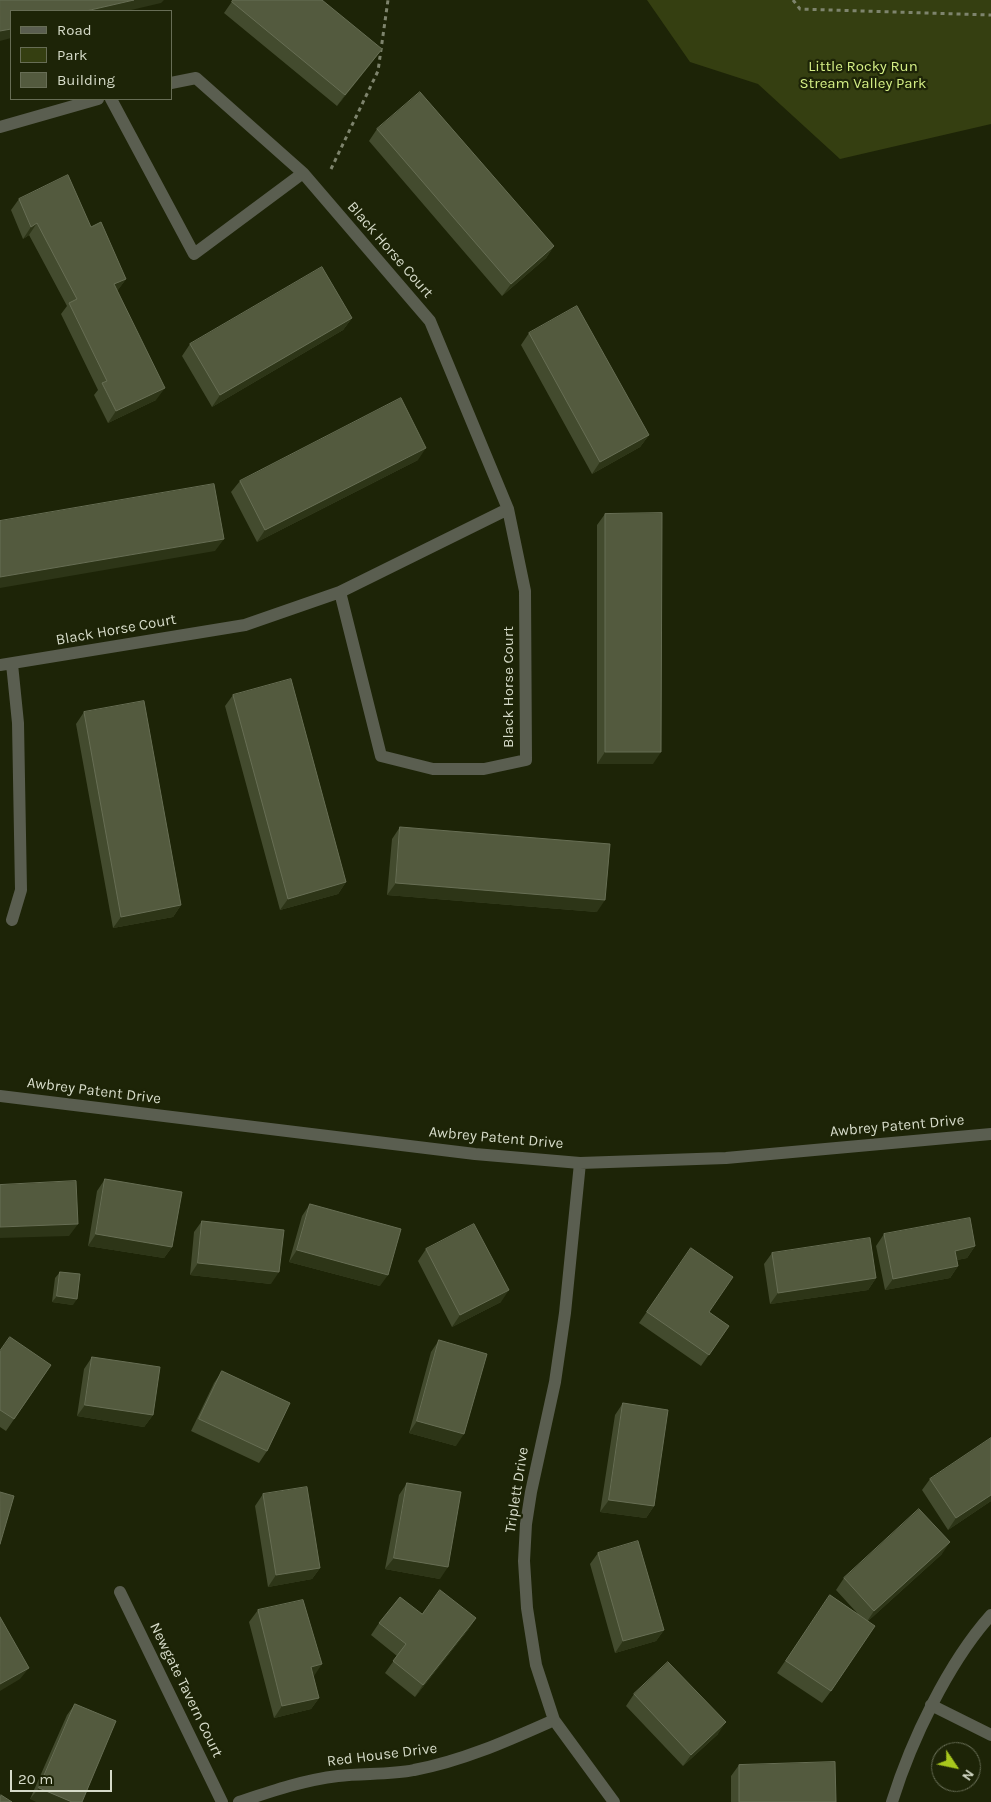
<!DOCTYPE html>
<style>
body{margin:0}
#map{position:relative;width:991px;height:1802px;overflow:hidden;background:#1d2407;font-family:Karla,sans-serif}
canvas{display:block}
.legend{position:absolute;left:10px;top:10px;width:162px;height:90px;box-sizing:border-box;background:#1d2407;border:1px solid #676d55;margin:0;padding:6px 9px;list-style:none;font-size:15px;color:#d6dbc9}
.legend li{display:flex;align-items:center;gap:10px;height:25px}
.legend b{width:25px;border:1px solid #676d55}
.north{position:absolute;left:931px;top:1742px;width:50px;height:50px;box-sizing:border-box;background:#1d2407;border:1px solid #676d55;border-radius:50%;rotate:124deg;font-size:14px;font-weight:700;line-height:20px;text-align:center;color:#d6dbc9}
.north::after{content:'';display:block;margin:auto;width:18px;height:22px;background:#a8c71d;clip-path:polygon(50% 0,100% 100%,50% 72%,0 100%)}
.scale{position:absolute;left:10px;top:1770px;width:102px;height:22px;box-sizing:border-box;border:2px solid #d6dbc9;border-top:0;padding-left:6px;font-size:15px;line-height:18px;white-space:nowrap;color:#d6dbc9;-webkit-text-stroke:4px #1d2407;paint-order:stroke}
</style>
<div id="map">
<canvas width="991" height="1802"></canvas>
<ul class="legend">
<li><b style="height:6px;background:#5a5e50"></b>Road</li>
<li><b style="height:14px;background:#353f11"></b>Park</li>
<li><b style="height:14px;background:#535a3e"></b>Building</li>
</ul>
<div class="north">N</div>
<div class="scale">20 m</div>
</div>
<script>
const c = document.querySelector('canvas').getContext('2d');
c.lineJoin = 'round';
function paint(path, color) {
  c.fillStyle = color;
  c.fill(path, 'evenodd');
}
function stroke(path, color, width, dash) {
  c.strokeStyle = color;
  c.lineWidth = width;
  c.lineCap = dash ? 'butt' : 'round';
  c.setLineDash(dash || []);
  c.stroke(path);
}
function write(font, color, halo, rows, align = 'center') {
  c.font = font + ' Karla,sans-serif';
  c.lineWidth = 4.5;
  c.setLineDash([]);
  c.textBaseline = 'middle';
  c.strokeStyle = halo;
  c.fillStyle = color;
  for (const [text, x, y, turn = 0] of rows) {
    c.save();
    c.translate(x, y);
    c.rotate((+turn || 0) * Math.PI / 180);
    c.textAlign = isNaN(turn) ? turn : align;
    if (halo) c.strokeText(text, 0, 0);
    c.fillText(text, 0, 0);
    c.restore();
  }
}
paint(new Path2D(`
 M 647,0 L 991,0 L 991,124 L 840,159 L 758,84 L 690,62 Z`), '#353f11');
stroke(new Path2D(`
 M 793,0 L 800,9 L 991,15
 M 331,169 L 378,71 L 388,0`), '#7e846d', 3, [4, 4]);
stroke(new Path2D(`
 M 171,83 L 196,78 L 303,173 L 430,321 L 508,509 L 525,591 L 526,760 L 484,769 L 433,769 L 381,756 L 340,592
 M 111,99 L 194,254 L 303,173
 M 0,127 L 98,99
 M 0,665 L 245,625 L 340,592 L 508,509
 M 12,920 L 21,890 L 18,723 L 12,664
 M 0,1096 L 475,1154 L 580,1163 L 726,1158 L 991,1134
 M 580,1163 L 565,1313 L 555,1382 L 531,1492 L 526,1524 L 524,1561 L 527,1608 L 536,1665 L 554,1720 L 614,1802
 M 120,1592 L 222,1802
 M 931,1705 L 991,1735
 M 239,1802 C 272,1791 304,1780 338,1776 C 363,1773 390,1775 414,1770 C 463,1761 509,1740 554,1720
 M 892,1802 C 911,1741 948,1663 991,1615`), '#5a5e50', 12);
paint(new Path2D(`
 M 233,0 L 382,49 L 373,61 L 337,106 L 224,13 Z
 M 377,129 L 554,246 L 546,258 L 502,296 L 369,141 Z
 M 19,199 L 91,227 L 126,279 L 117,291 L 156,400 L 108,423 L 94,395 L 98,390 L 61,314 L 67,306 L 29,235 L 23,239 L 11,210 Z
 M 352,318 L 343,330 L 212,407 L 182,356 L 190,344 Z
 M 529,333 L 649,435 L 640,447 L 592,474 L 521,345 Z
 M 418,460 L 257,542 L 231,492 L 240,481 Z
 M 605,514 L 653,764 L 597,764 L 597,525 Z
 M 233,695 L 346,882 L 338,894 L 280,910 L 225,706 Z
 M 84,712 L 181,905 L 173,917 L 113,928 L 76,724 Z
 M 400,827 L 597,912 L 387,895 L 392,839 Z
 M 105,1179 L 172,1247 L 164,1258 L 88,1246 L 97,1191 Z
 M 310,1204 L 380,1286 L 289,1262 L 302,1216 Z
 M 202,1221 L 271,1284 L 190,1275 L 194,1232 Z
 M 884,1234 L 975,1246 L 967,1258 L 957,1260 L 958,1266 L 950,1278 L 885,1290 L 876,1246 Z
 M 691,1248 L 709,1312 L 729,1326 L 701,1366 L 639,1323 Z
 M 426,1249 L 501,1302 L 452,1327 L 418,1261 Z
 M 772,1253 L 876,1278 L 868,1290 L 770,1304 L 764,1264 Z
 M 60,1272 L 73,1305 L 52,1302 L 55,1278 Z
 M 439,1340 L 456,1446 L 409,1433 L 431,1352 Z
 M 0,1351 L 51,1365 L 6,1431 L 0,1427 Z
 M 92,1357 L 153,1415 L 144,1427 L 77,1416 L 84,1369 Z
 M 222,1371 L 267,1451 L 259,1463 L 191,1431 L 214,1383 Z
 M 623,1403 L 654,1506 L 646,1518 L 600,1512 L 615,1415 Z
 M 930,1479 L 991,1501 L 948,1530 L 922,1490 Z
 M 407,1483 L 440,1579 L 385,1569 L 399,1495 Z
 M 263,1494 L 320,1568 L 312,1579 L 268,1587 L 255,1506 Z
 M 598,1553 L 664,1630 L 656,1641 L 615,1653 L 590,1564 Z
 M 942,1554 L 868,1621 L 831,1691 L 822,1703 L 777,1673 L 830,1595 L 858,1614 L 836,1590 L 844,1578 Z
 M 258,1610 L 313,1676 L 319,1698 L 311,1709 L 274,1718 L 249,1622 Z
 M 422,1614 L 476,1618 L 468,1630 L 415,1697 L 385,1673 L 397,1656 L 371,1635 L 379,1623 Z
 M 634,1694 L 718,1734 L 683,1766 L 626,1706 Z
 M 75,1704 L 82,1802 L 30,1799 L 67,1715 Z
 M 739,1765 L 836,1802 L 731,1802 L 731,1776 Z`), '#434b2e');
paint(new Path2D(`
 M 134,0 L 164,0 L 161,3 L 127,11 L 86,11 Z
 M 11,29 L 11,38 L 0,41 L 0,31 Z
 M 382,49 L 373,61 L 337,106 L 345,95 Z
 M 37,223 L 29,235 L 23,239 L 31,227 Z
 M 554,246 L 546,258 L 502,296 L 511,284 Z
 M 126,279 L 118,290 L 106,295 L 114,284 Z
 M 352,318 L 343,330 L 212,407 L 220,395 Z
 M 165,388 L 156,400 L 108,423 L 116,411 Z
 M 649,435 L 640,447 L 592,474 L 600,462 Z
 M 426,448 L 418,460 L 257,542 L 265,530 Z
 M 224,539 L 215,551 L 0,588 L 0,577 Z
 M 605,752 L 661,752 L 653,764 L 597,764 Z
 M 346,882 L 338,894 L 280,910 L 288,899 Z
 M 396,883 L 605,900 L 597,912 L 387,895 Z
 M 181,905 L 173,917 L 113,928 L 121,917 Z
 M 78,1224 L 69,1236 L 0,1238 L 0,1227 Z
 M 96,1234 L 172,1247 L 164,1258 L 88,1246 Z
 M 975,1246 L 967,1258 L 947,1262 L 955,1251 Z
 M 297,1250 L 388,1275 L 380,1286 L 289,1262 Z
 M 198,1263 L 279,1272 L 271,1284 L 190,1275 Z
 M 958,1266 L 950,1278 L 885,1290 L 893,1279 Z
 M 876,1278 L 868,1290 L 770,1304 L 778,1293 Z
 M 509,1290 L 501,1302 L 452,1327 L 460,1315 Z
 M 57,1296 L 77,1299 L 73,1305 L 52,1302 Z
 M 85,1405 L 153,1415 L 144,1427 L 77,1416 Z
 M 417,1421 L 464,1434 L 456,1446 L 409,1433 Z
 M 991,1495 L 991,1501 L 948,1530 L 956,1518 Z
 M 609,1500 L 654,1506 L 646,1518 L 600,1512 Z
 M 950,1542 L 942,1554 L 866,1623 L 874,1611 Z
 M 394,1558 L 448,1567 L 440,1579 L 385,1569 Z
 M 320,1568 L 312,1579 L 268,1587 L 276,1575 Z
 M 476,1618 L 468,1630 L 415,1697 L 423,1685 Z
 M 664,1630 L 656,1641 L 615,1653 L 623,1641 Z
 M 322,1664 L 314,1676 L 311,1667 Z
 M 29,1668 L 20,1679 L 0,1691 L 0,1684 Z
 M 319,1698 L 311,1709 L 274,1718 L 282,1706 Z
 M 726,1722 L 718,1734 L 683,1766 L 691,1755 Z
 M 39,1788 L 72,1802 L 36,1802 L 30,1799 Z`), '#2d3517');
const building = new Path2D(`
 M 0,0 L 134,0 L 86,11 L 11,11 L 11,29 L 0,31 Z
 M 233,0 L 322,0 L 382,49 L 345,95 L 232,2 Z
 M 420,92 L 554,246 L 511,284 L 377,129 Z
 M 68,175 L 91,227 L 101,222 L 126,279 L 114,284 L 165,388 L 116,411 L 102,383 L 107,381 L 69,303 L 77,299 L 37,223 L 31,227 L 19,199 Z
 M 322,267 L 352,318 L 220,395 L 190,344 Z
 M 577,306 L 649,435 L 600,462 L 529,333 Z
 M 401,398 L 426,448 L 265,530 L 240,481 Z
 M 214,484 L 224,539 L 0,577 L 0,521 Z
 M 662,513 L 661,752 L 605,752 L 605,514 Z
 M 291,679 L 346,882 L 288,899 L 233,695 Z
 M 144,701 L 181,905 L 121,917 L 84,712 Z
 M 400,827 L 610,844 L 605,900 L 396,883 Z
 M 105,1179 L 182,1192 L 172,1247 L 96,1234 Z
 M 76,1181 L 78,1224 L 0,1227 L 0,1185 Z
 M 310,1204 L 401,1229 L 388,1275 L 297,1250 Z
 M 970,1218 L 975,1246 L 955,1251 L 958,1266 L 893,1279 L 884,1234 Z
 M 202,1221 L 284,1230 L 279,1272 L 198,1263 Z
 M 474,1224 L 509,1290 L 460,1315 L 426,1249 Z
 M 870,1238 L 876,1278 L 778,1293 L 772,1253 Z
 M 691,1248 L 733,1277 L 709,1312 L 729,1326 L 709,1355 L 647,1312 Z
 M 60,1272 L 80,1274 L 77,1299 L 57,1296 Z
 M 10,1337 L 51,1365 L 14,1419 L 0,1410 L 0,1351 Z
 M 439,1340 L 487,1354 L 464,1434 L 417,1421 Z
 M 92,1357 L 160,1367 L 153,1415 L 85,1405 Z
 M 222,1371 L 290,1403 L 267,1451 L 199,1419 Z
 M 623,1403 L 668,1410 L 654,1506 L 609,1500 Z
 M 991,1438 L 991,1495 L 956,1518 L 930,1479 Z
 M 407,1483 L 461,1492 L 448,1567 L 394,1558 Z
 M 307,1487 L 320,1568 L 276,1575 L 263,1494 Z
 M 0,1492 L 14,1496 L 0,1544 Z
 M 919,1509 L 950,1542 L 874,1611 L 844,1578 Z
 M 638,1541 L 664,1630 L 623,1641 L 598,1553 Z
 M 440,1590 L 476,1618 L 423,1685 L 393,1661 L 406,1644 L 379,1623 L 400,1597 L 422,1614 Z
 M 830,1595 L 875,1626 L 831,1691 L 786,1661 Z
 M 303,1600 L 322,1664 L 311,1667 L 319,1698 L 282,1706 L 258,1610 Z
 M 0,1617 L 29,1668 L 0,1684 Z
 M 668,1662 L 726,1722 L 691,1755 L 634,1694 Z
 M 75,1704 L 116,1721 L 82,1802 L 72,1802 L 39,1788 Z
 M 835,1762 L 836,1802 L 739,1802 L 739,1765 Z
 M 1,1795 L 12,1802 L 0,1802 L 0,1796 Z`);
paint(building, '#535a3e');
stroke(building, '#676e54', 1);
write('15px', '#d4ee85', '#1d2407', [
 ["Little Rocky Run",863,67],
 ["Stream Valley Park",863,84]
]);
write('15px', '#d6dbc9', '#1d2407', [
 ["Black Horse Court",390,250,49],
 ["Black Horse Court",116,630,-10],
 ["Black Horse Court",509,687,-90],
 ["Awbrey Patent Drive",94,1091,7],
 ["Awbrey Patent Drive",897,1126,-5],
 ["Awbrey Patent Drive",496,1138,5],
 ["Triplett Drive",517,1490,-81],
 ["Newgate Tavern Court",186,1690,64],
 ["Red House Drive",382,1755,-7]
]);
</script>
